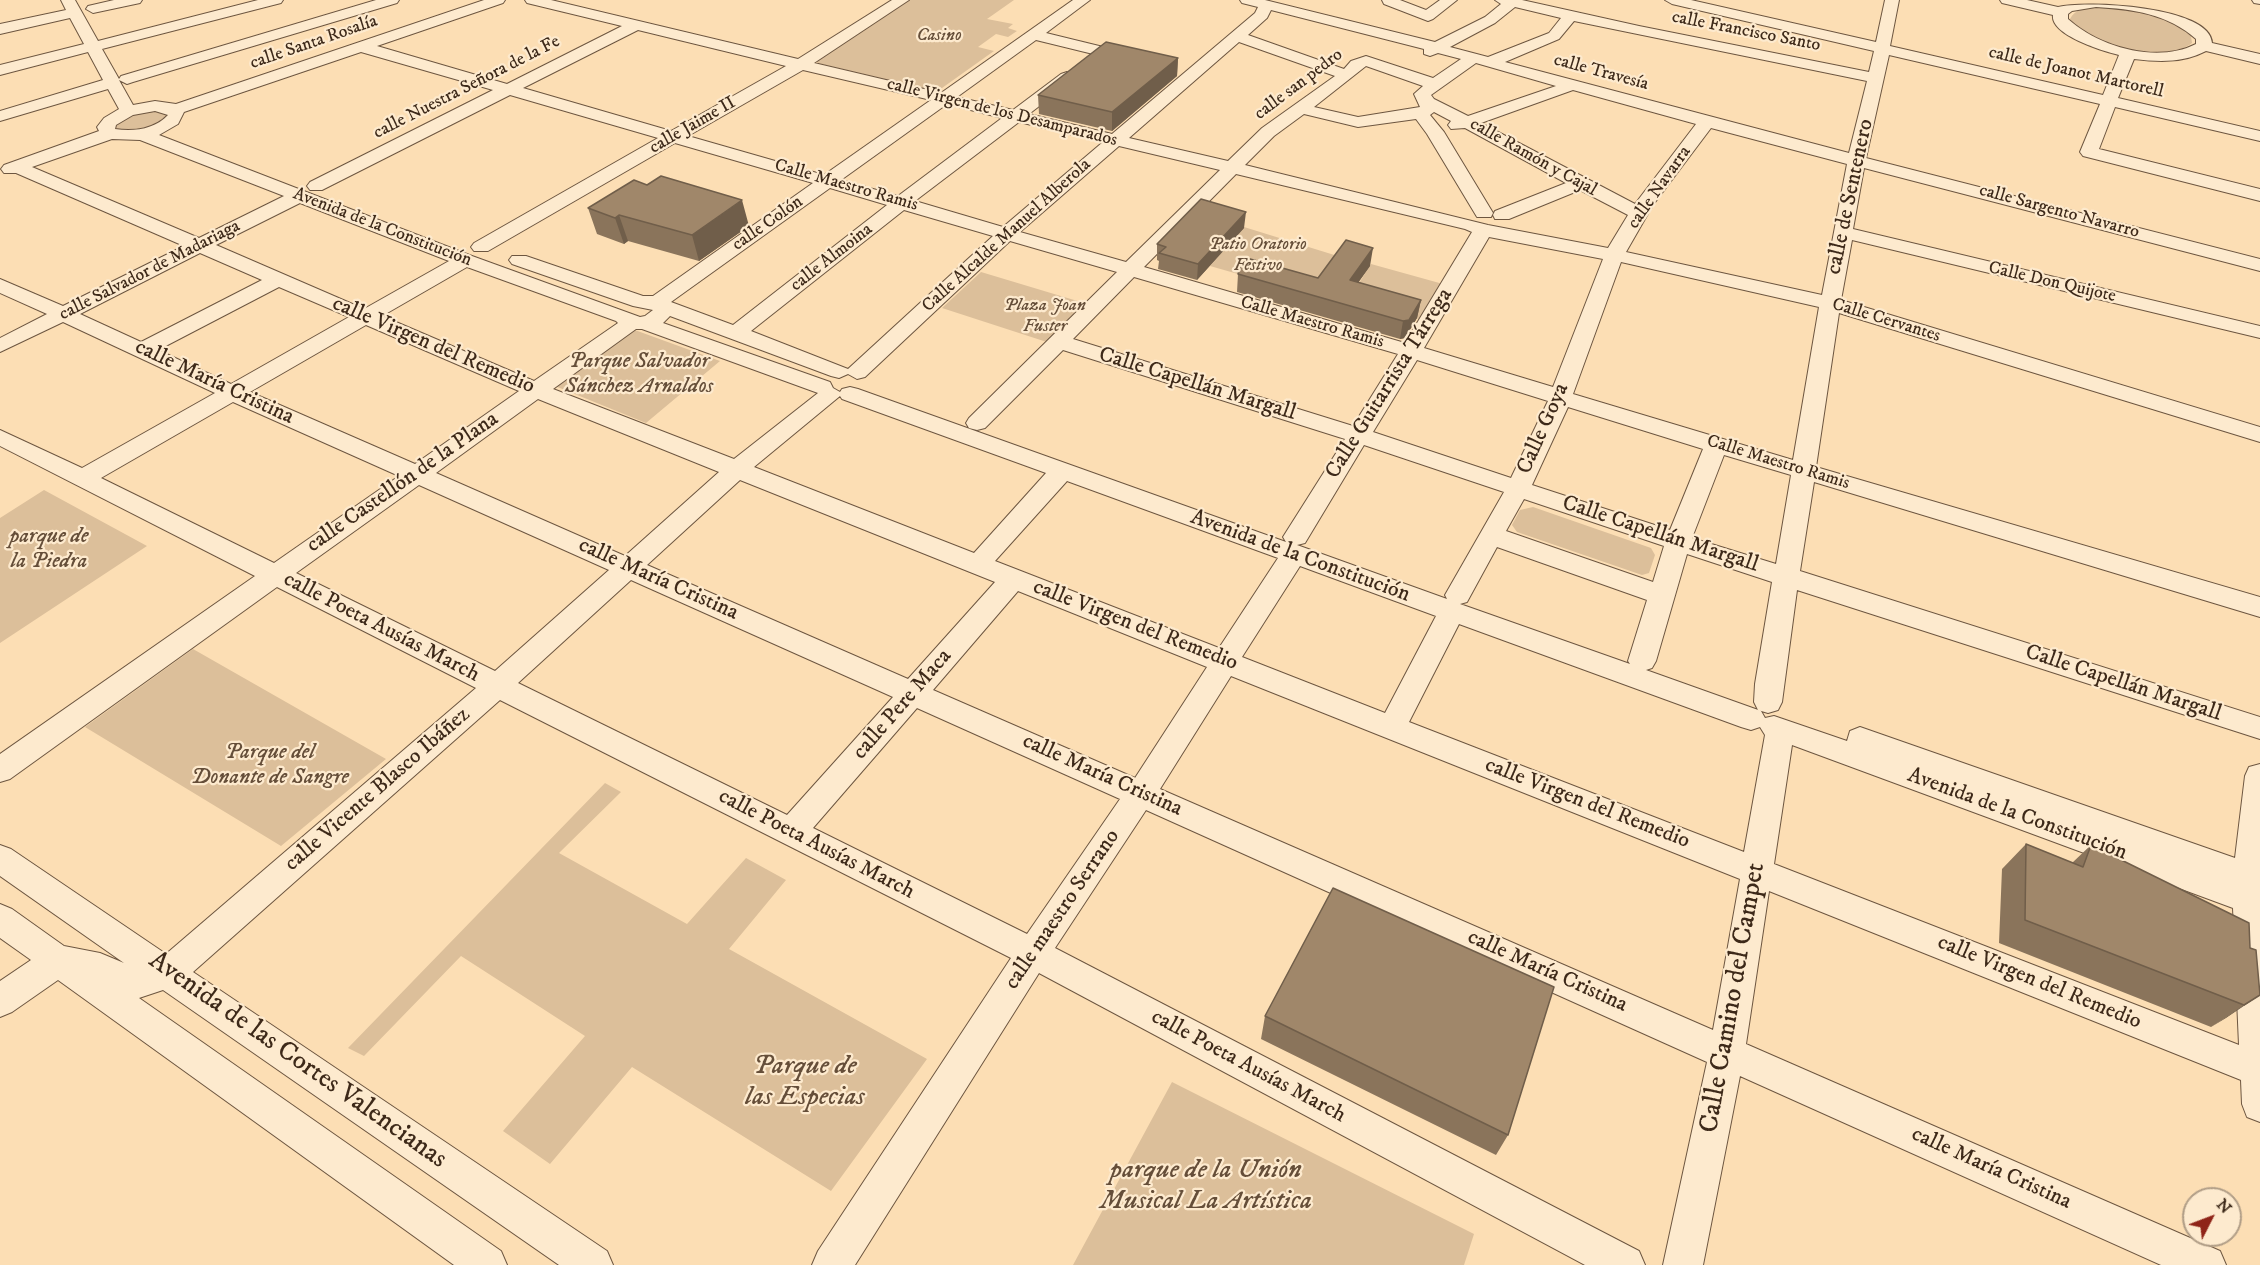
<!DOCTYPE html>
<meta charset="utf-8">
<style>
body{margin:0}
#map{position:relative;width:2260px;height:1265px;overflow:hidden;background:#fcdeb4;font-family:"IM FELL DW Pica",serif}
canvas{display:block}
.north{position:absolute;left:2182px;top:1187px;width:60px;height:60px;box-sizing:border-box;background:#fdeace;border:2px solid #b09d86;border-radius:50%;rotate:48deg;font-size:16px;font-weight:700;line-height:24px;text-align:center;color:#3d2919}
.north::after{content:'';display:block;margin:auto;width:21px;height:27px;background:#8f2418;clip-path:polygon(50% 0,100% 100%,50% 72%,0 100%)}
</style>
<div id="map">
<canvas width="2260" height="1265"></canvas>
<div class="north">N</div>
</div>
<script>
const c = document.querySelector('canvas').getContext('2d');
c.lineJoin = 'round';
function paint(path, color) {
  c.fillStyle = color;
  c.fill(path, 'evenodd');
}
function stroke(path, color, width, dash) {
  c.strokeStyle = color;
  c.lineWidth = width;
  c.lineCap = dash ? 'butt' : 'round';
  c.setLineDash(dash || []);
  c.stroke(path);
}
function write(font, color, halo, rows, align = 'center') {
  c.font = font + ' "IM FELL DW Pica",serif';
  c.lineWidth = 4.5;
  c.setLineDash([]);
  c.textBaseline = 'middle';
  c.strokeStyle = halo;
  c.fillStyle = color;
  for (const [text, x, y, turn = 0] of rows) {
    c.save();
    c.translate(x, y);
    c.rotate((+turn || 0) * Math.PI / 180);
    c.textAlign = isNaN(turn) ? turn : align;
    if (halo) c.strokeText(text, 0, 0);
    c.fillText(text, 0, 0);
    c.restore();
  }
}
paint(new Path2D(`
 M 908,0 L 1014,0 L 987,19 L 1013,24 L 1008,28 L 1017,31 L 1008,37 L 996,34 L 978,47 L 994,51 L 942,88 L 931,90 L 817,63 L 816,59 Z
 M 2094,7 C 2127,7 2166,12 2191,36 L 2192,43 C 2168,63 2085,47 2070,19 C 2075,9 2084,9 2094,7 Z
 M 150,109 L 172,115 L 152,129 L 119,131 L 115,129 L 114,125 L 116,121 Z
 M 1244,227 L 1344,258 L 1315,296 L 1210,266 Z
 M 1371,264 L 1443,284 L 1419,319 L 1349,299 Z
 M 981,272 L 1094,306 L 1056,345 L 942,308 Z
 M 632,329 L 720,361 L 646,423 L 555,386 Z
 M 44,490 L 147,546 L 0,643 L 0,518 Z
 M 1533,507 L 1651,548 L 1655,555 L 1649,573 L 1642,575 L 1517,532 L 1512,525 L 1520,510 Z
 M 193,649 L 386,759 L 281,846 L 85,727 Z
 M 605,783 L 621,792 L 559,853 L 687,924 L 746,858 L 786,880 L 729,949 L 927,1059 L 831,1191 L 632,1067 L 550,1164 L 503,1131 L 585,1036 L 461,956 L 364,1056 L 348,1048 Z
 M 1172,1082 L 1474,1234 L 1464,1265 L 1073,1265 Z`), '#dcbf9a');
const minor = new Path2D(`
 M 61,0 L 75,0 L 98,41 L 258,0 L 283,0 L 281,3 L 102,49 L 119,79 L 121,76 L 376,0 L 399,0 L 397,3 L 133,82 L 127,84 L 119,80 L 133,105 L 155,101 L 176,104 L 484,0 L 505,0 L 503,3 L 377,46 L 507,84 L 622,26 L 527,3 L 525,0 L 551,0 L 798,59 L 892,0 L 909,0 L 814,63 L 941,93 L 1073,0 L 1090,0 L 1046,33 L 1136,55 L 1138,58 L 1136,61 L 1130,63 L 1036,40 L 957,97 L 1013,110 L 1061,74 L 1067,72 L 1075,77 L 1073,80 L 1029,114 L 1112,134 L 1255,13 L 1258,7 L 1242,3 L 1240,0 L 1265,0 L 1435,42 L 1485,17 L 1501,4 L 1495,0 L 1522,0 L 1639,26 L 1869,72 L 1874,51 L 1672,4 L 1665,0 L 1691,0 L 1876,42 L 1885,0 L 1899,0 L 1890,46 L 2103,95 L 2119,55 C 2103,51 2050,35 2053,15 L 2002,3 L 2000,0 L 2027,0 L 2058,7 C 2084,0 2211,6 2212,43 L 2260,54 L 2260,64 L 2206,51 C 2183,63 2159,62 2134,59 L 2118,98 L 2260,131 L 2260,141 L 2115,107 L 2099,149 L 2260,189 L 2260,201 L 2083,156 L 2080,152 L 2100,104 L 1889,55 L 1866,158 L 2260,259 L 2260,271 L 1864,168 L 1853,229 L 2260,326 L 2260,338 L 1852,240 L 1841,300 L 2260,427 L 2260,442 L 1839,313 L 1816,467 L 2260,597 L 2260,617 L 1814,482 L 1800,571 L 2260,717 L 2260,739 L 1797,590 L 1782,702 L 1778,710 L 1768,713 L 1758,710 L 1754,702 L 1755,684 L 1772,582 L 1687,554 L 1656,661 L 1652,668 L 1646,670 L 1761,711 L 1765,718 L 1774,716 L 1847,741 L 1850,731 L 1860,727 L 2235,858 L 2245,776 L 2249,767 L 2260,764 L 2260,1122 L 2247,1117 L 2242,1104 L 2241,1080 L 1769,891 L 1746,1044 L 2220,1251 L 2226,1265 L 2161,1265 L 1740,1076 L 1703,1265 L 1663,1265 L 1707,1062 L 1146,810 L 1055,948 L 1639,1251 L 1645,1265 L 1585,1265 L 1039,973 L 855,1265 L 812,1265 L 818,1251 L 1011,958 L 500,700 L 193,972 L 607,1251 L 613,1265 L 559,1265 L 163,990 L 139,998 L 501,1251 L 507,1265 L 454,1265 L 58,980 L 12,1012 L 0,1017 L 0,981 L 31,960 L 0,938 L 0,904 L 12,909 L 64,946 L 100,953 L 124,963 L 0,876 L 0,845 L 11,849 L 166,954 L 476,688 L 277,587 L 10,779 L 0,782 L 0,754 L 255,576 L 0,446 L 0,430 L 82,468 L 215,393 L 63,322 L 0,352 L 0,338 L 47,314 L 0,293 L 0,279 L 63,306 L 184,246 L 16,173 L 4,173 L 1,169 L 4,165 L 99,131 L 97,127 L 104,118 L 119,109 L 108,89 L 0,121 L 0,111 L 103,80 L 88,52 L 0,75 L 0,65 L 84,44 L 70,18 L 0,34 L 0,24 L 66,10 ZM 1515,7 L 1561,18 L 1549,33 L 1488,57 L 1450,47 L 1495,23 ZM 2096,7 C 2133,9 2168,14 2196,39 L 2196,44 C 2157,64 2099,47 2068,19 L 2068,14 L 2072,11 ZM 1271,10 L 1424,49 L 1424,54 L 1430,56 L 1438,53 L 1461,59 L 1433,78 L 1366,56 L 1351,61 L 1344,69 L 1248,35 L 1267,18 ZM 1574,21 L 1867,81 L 1849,153 L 1505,62 L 1559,39 ZM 638,30 L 786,66 L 671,131 L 523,88 ZM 1239,42 L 1335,76 L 1262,128 L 1228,161 L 1129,138 ZM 361,52 L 493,90 L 310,182 L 307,186 L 310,190 L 322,190 L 510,95 L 658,138 L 474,243 L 471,247 L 474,251 L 488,251 L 675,143 L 813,183 L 653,296 L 643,296 L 526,256 L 512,256 L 509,260 L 512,264 L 633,306 L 653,310 L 645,316 L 640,317 L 472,256 L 159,135 L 178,124 L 184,112 ZM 1476,63 L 1556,86 L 1468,116 L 1434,99 L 1431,95 ZM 1366,66 L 1423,86 L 1414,94 L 1420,107 L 1358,117 L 1314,107 ZM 803,70 L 931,100 L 824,175 L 688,136 ZM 1573,90 L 1696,124 L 1635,204 L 1481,123 ZM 947,104 L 1002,118 L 898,196 L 841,180 ZM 155,111 L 168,115 C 155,129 134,132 115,129 L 116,125 L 133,115 ZM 1434,112 L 1451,121 L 1448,125 L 1451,129 L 1465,128 L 1566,183 L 1495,211 L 1493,215 L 1495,219 L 1509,219 L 1580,190 L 1628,215 L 1608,248 L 1488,225 L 1245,165 L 1274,136 L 1304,114 L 1358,127 L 1416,119 L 1427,134 L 1477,217 L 1491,217 L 1493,213 L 1444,132 L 1430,115 ZM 1019,122 L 1103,142 L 1003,227 L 915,201 ZM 1711,128 L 1847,164 L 1822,295 L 1626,252 L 1653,205 ZM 112,139 L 140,140 L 284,196 L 199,238 L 32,167 ZM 1119,146 L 1220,170 L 1126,262 L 1020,232 ZM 1236,174 L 1465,229 L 1472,232 L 1405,343 L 1144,267 ZM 830,188 L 887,205 L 733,325 L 671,302 ZM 300,203 L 449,261 L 364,309 L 216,245 ZM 904,210 L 993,236 L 848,369 L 751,331 ZM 1489,237 L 1603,259 L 1553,387 L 1424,348 ZM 1010,241 L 1117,272 L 969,418 L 966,423 L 969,428 L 977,430 L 985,428 L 1063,350 L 1345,439 L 1283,537 L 1286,542 L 858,389 L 850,387 L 842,389 L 840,392 L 833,388 L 830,382 L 663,323 L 670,316 L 831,376 L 839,378 L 848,374 L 857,379 L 865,377 ZM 200,253 L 262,280 L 141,342 L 80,314 ZM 1621,262 L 1819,307 L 1793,460 L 1573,394 ZM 467,267 L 616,321 L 618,323 L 534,381 L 382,316 ZM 1134,277 L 1398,354 L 1353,426 L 1073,339 ZM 279,287 L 349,317 L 231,384 L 158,350 ZM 366,325 L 519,391 L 415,464 L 250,392 ZM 636,329 L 642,329 L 818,393 L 734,459 L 553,389 ZM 1417,360 L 1548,401 L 1511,478 L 1373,432 ZM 840,396 L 842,399 L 1046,473 L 974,553 L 754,467 ZM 538,399 L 719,472 L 625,556 L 436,473 ZM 233,402 L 399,476 L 274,563 L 101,478 ZM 1568,407 L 1703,449 L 1670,530 L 1532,485 ZM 1364,445 L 1504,492 L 1445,595 L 1447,599 L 1297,545 L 1305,543 ZM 1724,455 L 1791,475 L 1776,564 L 1692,538 ZM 740,480 L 995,582 L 908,679 L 647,565 ZM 1067,481 L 1278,558 L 1219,648 L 995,561 ZM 419,485 L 609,570 L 495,671 L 296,573 ZM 1524,499 L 1664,546 L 1653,582 L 1506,531 ZM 1497,547 L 1647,600 L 1628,661 L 1630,664 L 1460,604 L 1467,602 ZM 1300,566 L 1436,616 L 1385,713 L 1242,657 ZM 631,580 L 893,697 L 787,815 L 518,683 ZM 1018,591 L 1207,667 L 1135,778 L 933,690 ZM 1459,624 L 1741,727 L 1751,730 L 1760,727 L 1765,735 L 1744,852 L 1409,722 ZM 1231,676 L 1740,879 L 1713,1030 L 1160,789 ZM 917,708 L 1120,799 L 1027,934 L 813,828 ZM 1792,745 L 2233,908 L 2239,1045 L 1774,864 Z
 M 114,0 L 142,0 L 140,3 L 93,13 L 86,9 L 88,6 Z
 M 1382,0 L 1400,0 L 1426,10 L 1440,0 L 1457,0 L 1433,19 L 1428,21 L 1384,4 Z
 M 2252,0 L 2260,0 L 2260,4 L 2254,3 Z`);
stroke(minor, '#6d5640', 2);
paint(minor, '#fdeace');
paint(new Path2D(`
 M 1178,58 L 1177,76 L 1112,131 L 1039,114 L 1038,95 Z
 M 588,208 L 749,226 L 699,261 L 628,241 L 624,244 L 597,234 Z
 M 1244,228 L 1197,280 L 1158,269 L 1159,261 L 1157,260 L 1157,244 Z
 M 1370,266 L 1358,283 L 1421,300 L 1417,318 L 1405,338 L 1400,339 L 1237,292 L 1238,274 L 1318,278 Z
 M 2026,844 L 2072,863 L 2091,845 L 2250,948 L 2260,995 L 2211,1027 L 1999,943 L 2002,869 Z
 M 1265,1016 L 1508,1135 L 1496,1155 L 1261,1039 Z`), '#8a745b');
paint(new Path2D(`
 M 1178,58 L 1177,76 L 1112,131 L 1112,112 Z
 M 742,200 L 749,226 L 699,261 L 692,235 Z
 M 1246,212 L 1244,228 L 1197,280 L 1198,264 Z
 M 619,215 L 628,241 L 624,244 L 615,218 Z
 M 1373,248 L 1370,266 L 1347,298 L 1350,280 Z
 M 1421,300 L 1417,318 L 1405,338 L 1400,339 L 1403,321 Z
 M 2260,995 L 2226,1018 L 2211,1027 L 2244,1005 Z`), '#705e4a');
const building = new Path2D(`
 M 1106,42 L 1178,58 L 1112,112 L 1038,95 Z
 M 661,176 L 742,200 L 692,235 L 619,215 L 615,218 L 588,208 L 634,180 L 647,185 Z
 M 1201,199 L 1246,212 L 1198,264 L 1159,253 L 1166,247 L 1157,244 Z
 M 1346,240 L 1373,248 L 1350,280 L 1421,300 L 1409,320 L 1403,321 L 1238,274 L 1243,257 L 1318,278 Z
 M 2026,844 L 2083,867 L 2091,845 L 2249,923 L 2250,948 L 2256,950 L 2260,995 L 2244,1005 L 2025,920 Z
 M 1333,888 L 1554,987 L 1508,1135 L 1265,1016 Z`);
paint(building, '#a0876a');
stroke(building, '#705e4a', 1.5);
write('18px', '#3d2919', '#fdeace', [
 ["calle Francisco Santo",1746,32,11],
 ["calle Santa Rosalía",314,43,-19],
 ["calle Travesía",1601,73,15],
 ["calle de Joanot Martorell",2076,73,13],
 ["calle san pedro",1299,85,-37],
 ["calle Nuestra Señora de la Fe",467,88,-27],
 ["calle Virgen de los Desamparados",1002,113,14],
 ["calle Jaime II",693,126,-30],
 ["calle Ramón y Cajal",1533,158,29],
 ["Calle Maestro Ramis",846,186,16],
 ["calle Navarra",1660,188,-55],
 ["calle Sargento Navarro",2059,212,15],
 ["calle Colón",768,224,-35],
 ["Avenida de la Constitución",382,228,21],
 ["Calle Alcalde Manuel Alberola",1007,236,-42],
 ["calle Almoina",832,258,-38],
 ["calle Salvador de Madariaga",150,271,-27],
 ["Calle Don Quijote",2052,283,13],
 ["Calle Cervantes",1886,321,17],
 ["Calle Maestro Ramis",1312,323,16],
 ["Calle Maestro Ramis",1778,463,17]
]);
write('italic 18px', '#654e39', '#fdeace', [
 ["Casino",939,36],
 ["Patio Oratorio",1258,245],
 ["Festivo",1258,266],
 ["Plaza Joan",1045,306],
 ["Fuster",1045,327]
]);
write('22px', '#3d2919', '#fdeace', [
 ["calle de Sentenero",1851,197,-78],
 ["calle Virgen del Remedio",433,346,23],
 ["calle María Cristina",214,383,25],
 ["Calle Guitarrista Tárrega",1390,384,-58],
 ["Calle Capellán Margall",1197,385,17],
 ["Calle Goya",1544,429,-66],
 ["calle Castellón de la Plana",403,483,-35],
 ["Calle Capellán Margall",1660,535,18],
 ["Avenida de la Constitución",1300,557,20],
 ["calle María Cristina",658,580,24],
 ["calle Virgen del Remedio",1135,626,21],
 ["calle Poeta Ausías March",381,628,27],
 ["Calle Capellán Margall",2123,684,18],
 ["calle Pere Maca",903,705,-49],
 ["calle María Cristina",1102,776,24],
 ["calle Vicente Blasco Ibáñez",378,790,-41],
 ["calle Virgen del Remedio",1587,804,21],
 ["Avenida de la Constitución",2017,815,20],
 ["calle Poeta Ausías March",816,845,27],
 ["calle maestro Serrano",1063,910,-56],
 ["calle María Cristina",1547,972,24],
 ["calle Virgen del Remedio",2039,983,22],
 ["calle Poeta Ausías March",1248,1067,28],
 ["calle María Cristina",1991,1169,24]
]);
write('italic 22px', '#654e39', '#fdeace', [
 ["Parque Salvador",639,362],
 ["Sánchez Arnaldos",639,387],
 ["parque de",49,537],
 ["la Piedra",49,562],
 ["Parque del",270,753],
 ["Donante de Sangre",270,778]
]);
write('27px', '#3d2919', '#fdeace', [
 ["Calle Camino del Campet",1734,998,-80],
 ["Avenida de las Cortes Valencianas",297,1061,35]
]);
write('italic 27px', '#654e39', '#fdeace', [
 ["Parque de",805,1067],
 ["las Especias",805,1098],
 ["parque de la Unión",1206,1171],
 ["Musical La Artística",1206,1202]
]);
</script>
